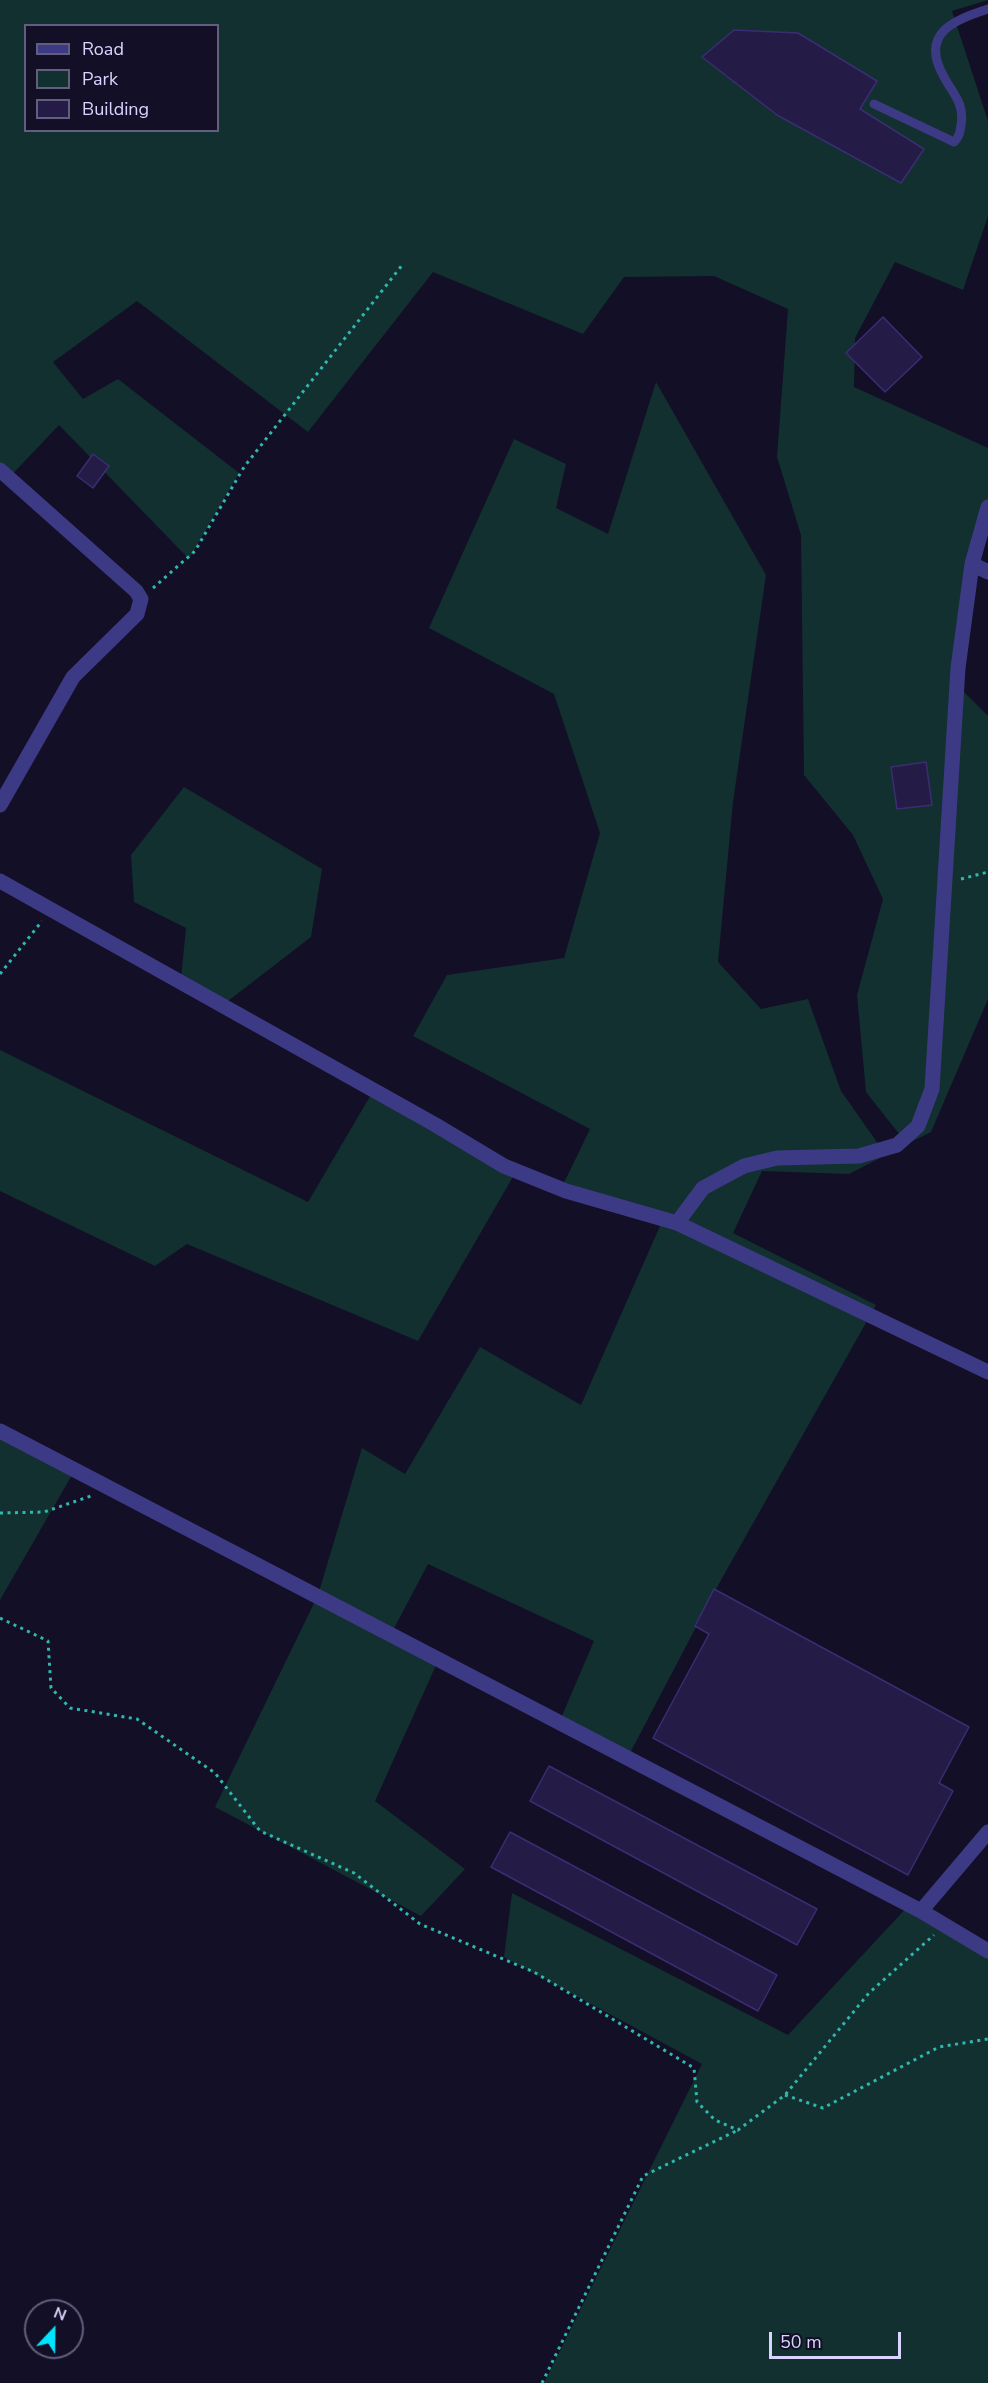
<!DOCTYPE html>
<style>
body{margin:0}
#map{position:relative;width:988px;height:2383px;overflow:hidden;background:#130f26;font-family:"Nunito Sans",sans-serif}
canvas{display:block}
.legend{position:absolute;left:24px;top:24px;width:195px;height:108px;box-sizing:border-box;background:#130f26;border:2px solid #625e7d;margin:0;padding:8px 10px;list-style:none;font-size:18px;color:#d9d4ff}
.legend li{display:flex;align-items:center;gap:12px;height:30px}
.legend b{width:30px;border:2px solid #625e7d}
.north{position:absolute;left:24px;top:2299px;width:60px;height:60px;box-sizing:border-box;background:#130f26;border:2px solid #625e7d;border-radius:50%;rotate:22deg;font-size:16px;font-weight:700;line-height:24px;text-align:center;color:#d9d4ff}
.north::after{content:'';display:block;margin:auto;width:21px;height:27px;background:#00e5ff;clip-path:polygon(50% 0,100% 100%,50% 72%,0 100%)}
.scale{position:absolute;left:769px;top:2332px;width:132px;height:27px;box-sizing:border-box;border:3px solid #d9d4ff;border-top:0;padding-left:8px;font-size:18px;line-height:21px;white-space:nowrap;color:#d9d4ff;-webkit-text-stroke:4px #130f26;paint-order:stroke}
</style>
<div id="map">
<canvas width="988" height="2383"></canvas>
<ul class="legend">
<li><b style="height:8px;background:#3d3a85"></b>Road</li>
<li><b style="height:16px;background:#12302f"></b>Park</li>
<li><b style="height:16px;background:#241b47"></b>Building</li>
</ul>
<div class="north">N</div>
<div class="scale">50 m</div>
</div>
<script>
const c = document.querySelector('canvas').getContext('2d');
c.lineJoin = 'round';
function paint(path, color) {
  c.fillStyle = color;
  c.fill(path, 'evenodd');
}
function stroke(path, color, width, dash) {
  c.strokeStyle = color;
  c.lineWidth = width;
  c.lineCap = dash ? 'butt' : 'round';
  c.setLineDash(dash || []);
  c.stroke(path);
}
paint(new Path2D(`
 M 0,0 L 988,0 L 952,11 L 988,121 L 988,216 L 963,290 L 895,262 L 855,338 L 854,387 L 988,448 L 988,500 L 958,686 L 988,716 L 988,999 L 931,1132 L 907,1144 L 866,1092 L 857,995 L 883,899 L 853,835 L 804,775 L 801,535 L 777,457 L 788,309 L 714,276 L 624,277 L 583,334 L 433,272 L 308,432 L 137,301 L 53,362 L 83,399 L 118,379 L 239,473 L 189,559 L 59,425 L 5,482 L 0,477 ZM 26,26 L 218,26 L 218,130 L 26,130 Z
 M 656,382 L 766,575 L 733,802 L 718,962 L 761,1009 L 808,999 L 841,1091 L 886,1155 L 849,1174 L 762,1171 L 733,1233 L 876,1305 L 716,1589 L 629,1755 L 561,1718 L 594,1641 L 428,1564 L 390,1636 L 437,1663 L 375,1801 L 465,1869 L 421,1916 L 215,1807 L 318,1595 L 362,1448 L 405,1474 L 480,1347 L 581,1405 L 660,1226 L 560,1191 L 590,1129 L 413,1036 L 447,975 L 564,958 L 600,833 L 554,694 L 429,628 L 514,439 L 566,464 L 556,508 L 608,534 Z
 M 184,787 L 322,869 L 311,937 L 228,1001 L 181,978 L 186,928 L 134,902 L 131,855 Z
 M 0,1050 L 308,1202 L 372,1093 L 514,1175 L 418,1341 L 187,1244 L 155,1266 L 0,1191 Z
 M 0,1429 L 76,1468 L 0,1600 Z
 M 512,1893 L 788,2035 L 911,1903 L 988,1947 L 988,2383 L 544,2383 L 702,2064 L 504,1957 Z`), '#12302f');
const building = new Path2D(`
 M 734,30 L 798,33 L 877,81 L 860,109 L 924,149 L 901,183 L 777,115 L 702,57 Z
 M 883,317 L 922,357 L 885,392 L 846,353 Z
 M 93,454 L 109,466 L 93,488 L 77,476 Z
 M 926,762 L 932,805 L 897,809 L 891,767 Z
 M 714,1589 L 969,1727 L 939,1783 L 953,1791 L 908,1875 L 653,1738 L 709,1634 L 695,1626 Z
 M 549,1766 L 817,1909 L 797,1945 L 530,1801 Z
 M 510,1832 L 777,1975 L 758,2011 L 491,1867 Z`);
paint(building, '#241b47');
stroke(building, '#3b2d73', 1.5);
stroke(new Path2D(`
 M 153,588 L 195,551 L 244,467 L 403,264
 M 961,879 L 988,872
 M 0,974 L 42,921
 M 0,1513 L 44,1512 L 91,1496
 M 0,1618 L 48,1641 L 51,1688 L 70,1708 L 137,1719 L 215,1773 L 260,1831 L 354,1873 L 420,1924 L 534,1972 L 694,2068 L 697,2102 L 715,2120 L 738,2130 L 785,2095 L 869,1993 L 934,1935
 M 785,2095 L 823,2108 L 939,2047 L 988,2039
 M 542,2383 L 643,2176 L 738,2130`), '#2fb8b0', 3, [3, 4.5]);
stroke(new Path2D(`
 M 874,104 L 954,142 C 959,137 960,133 961,125 C 965,103 952,93 943,75 C 920,33 954,20 988,9`), '#3d3a85', 9);
stroke(new Path2D(`
 M 0,470 L 136,591 L 141,599 L 137,614 L 73,677 L 0,805
 M 972,564 L 988,572
 M 0,881 L 434,1124 L 504,1166 L 566,1191 L 677,1223 L 988,1372
 M 677,1223 L 703,1188 L 744,1166 L 777,1158 L 859,1156 L 897,1145 L 918,1126 L 932,1089 L 958,668 L 972,564 L 988,507
 M 0,1431 L 921,1911 L 988,1951
 M 921,1911 L 988,1832`), '#3d3a85', 15);
</script>
